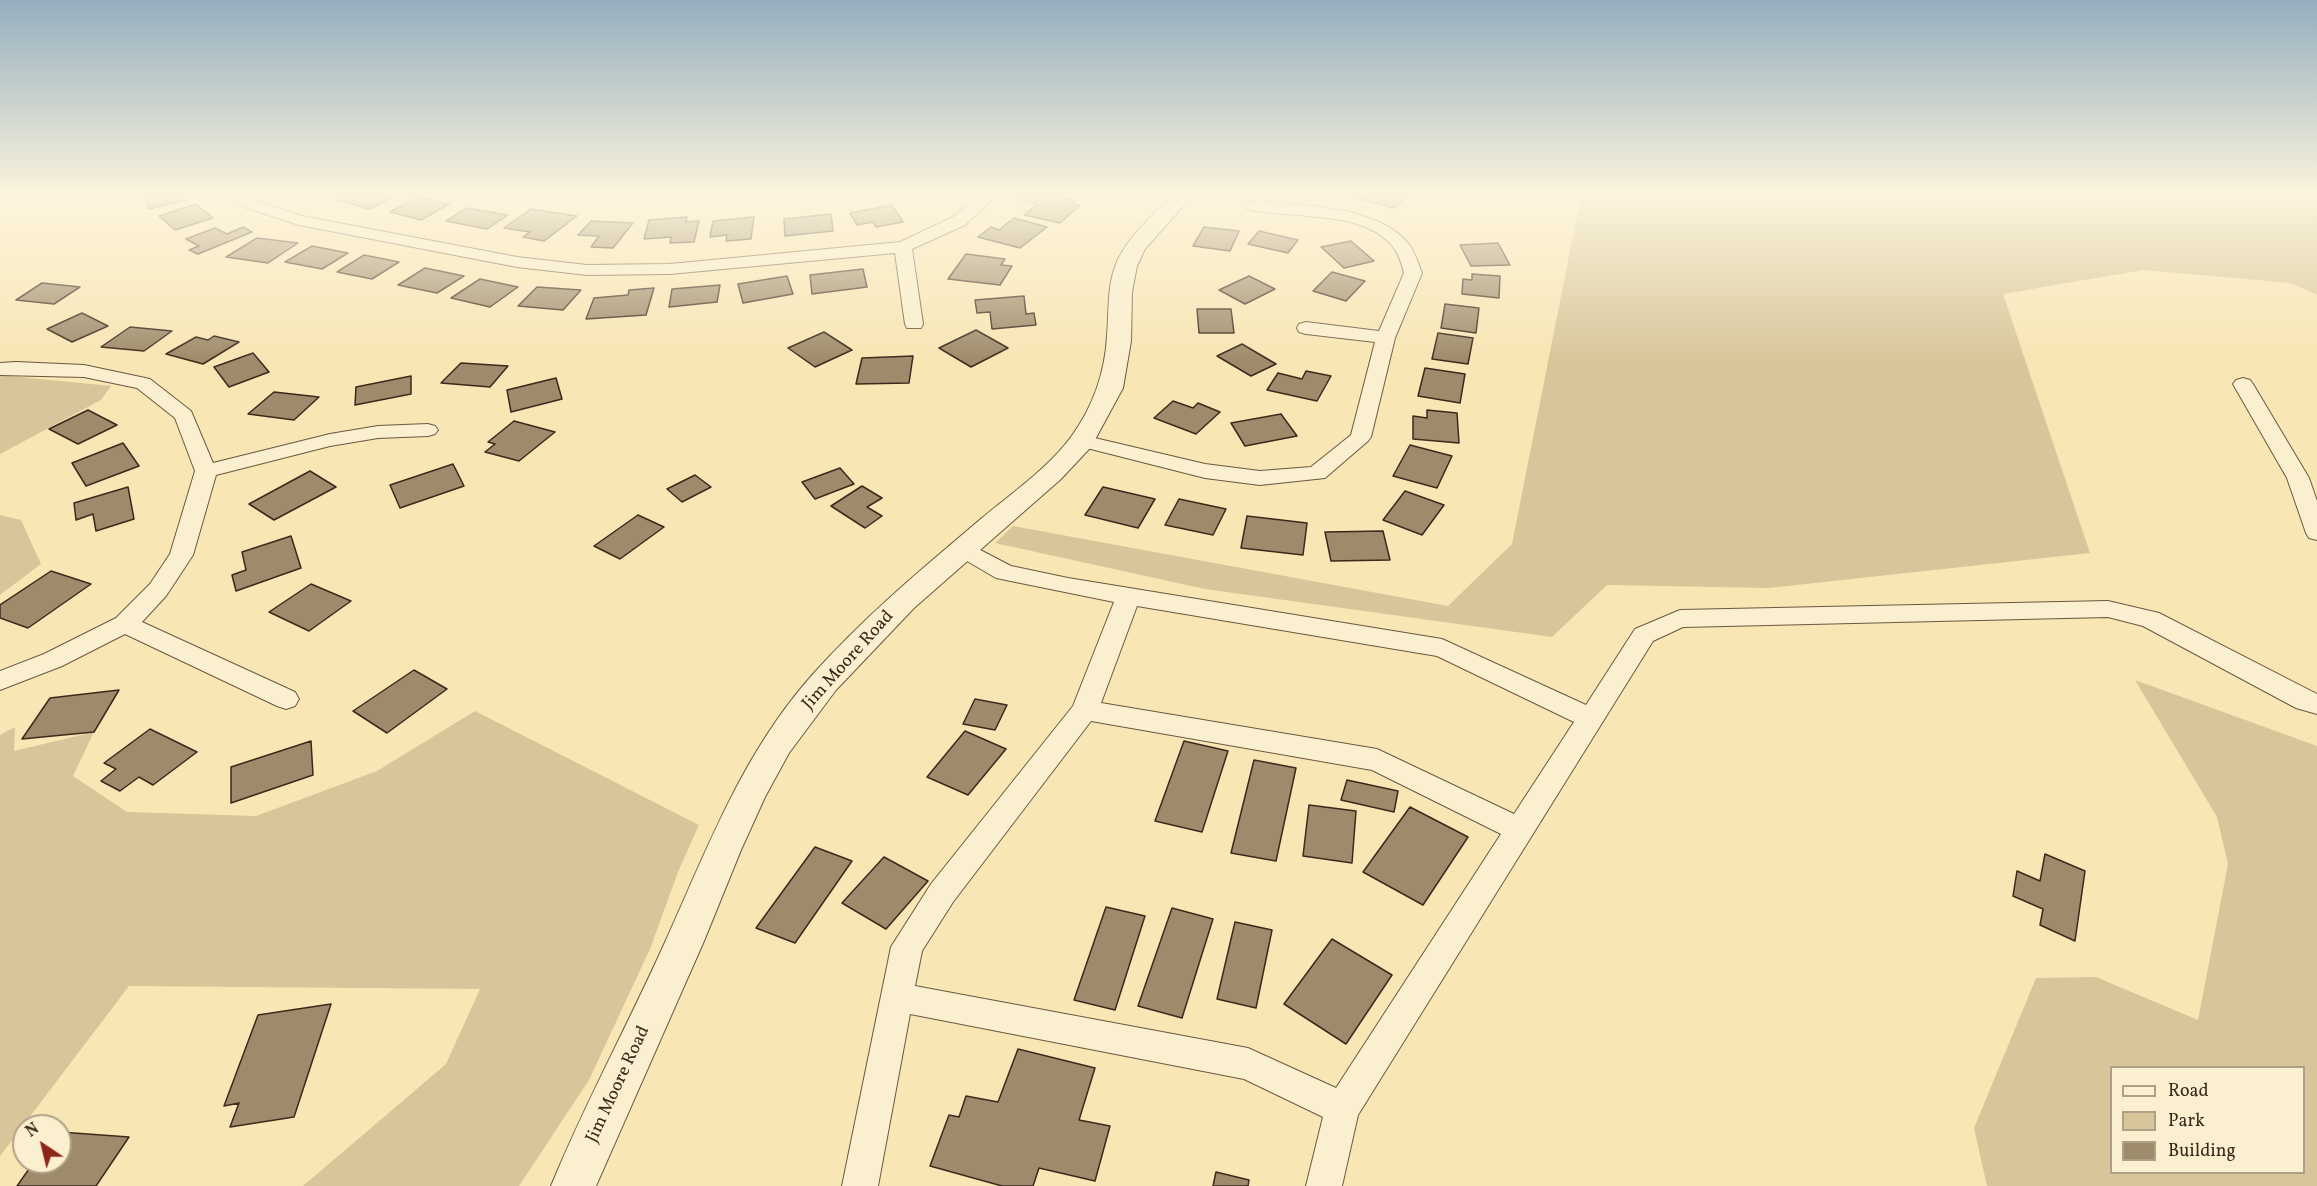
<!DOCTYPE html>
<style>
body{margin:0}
#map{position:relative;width:2317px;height:1186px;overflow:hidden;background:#f8e6b4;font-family:Vollkorn,serif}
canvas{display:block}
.legend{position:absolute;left:2110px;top:1066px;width:195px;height:108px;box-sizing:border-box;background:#faefce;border:2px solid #aea087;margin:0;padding:8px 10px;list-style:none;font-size:18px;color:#3c291c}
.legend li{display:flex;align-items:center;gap:12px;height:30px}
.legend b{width:30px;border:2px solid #aea087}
.north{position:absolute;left:12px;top:1114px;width:60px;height:60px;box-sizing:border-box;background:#faefce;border:2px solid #aea087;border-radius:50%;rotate:325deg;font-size:16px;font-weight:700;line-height:24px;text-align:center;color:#3c291c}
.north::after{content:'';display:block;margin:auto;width:21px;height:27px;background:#8f2418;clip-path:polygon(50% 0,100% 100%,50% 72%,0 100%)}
</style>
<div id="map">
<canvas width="2317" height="1186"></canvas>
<ul class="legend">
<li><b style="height:8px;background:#faefce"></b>Road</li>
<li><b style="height:16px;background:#d8c69a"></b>Park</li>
<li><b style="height:16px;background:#9e8b6b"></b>Building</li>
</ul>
<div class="north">N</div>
</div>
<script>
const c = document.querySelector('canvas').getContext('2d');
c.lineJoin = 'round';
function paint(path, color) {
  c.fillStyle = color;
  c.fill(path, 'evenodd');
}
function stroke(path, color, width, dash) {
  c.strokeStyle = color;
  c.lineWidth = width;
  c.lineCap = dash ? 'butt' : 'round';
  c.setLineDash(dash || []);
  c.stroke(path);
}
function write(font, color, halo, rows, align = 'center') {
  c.font = font + ' Vollkorn,serif';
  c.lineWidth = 4.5;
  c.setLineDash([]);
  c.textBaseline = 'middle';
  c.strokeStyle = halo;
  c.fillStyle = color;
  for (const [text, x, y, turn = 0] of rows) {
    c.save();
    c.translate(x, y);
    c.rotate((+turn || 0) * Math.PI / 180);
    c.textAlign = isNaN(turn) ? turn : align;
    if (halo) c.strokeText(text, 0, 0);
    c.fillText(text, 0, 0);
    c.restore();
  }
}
paint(new Path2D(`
 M 1581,195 L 2317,195 L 2317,295 L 2291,283 L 2143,270 L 2003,294 L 2090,553 L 1769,588 L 1607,585 L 1552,637 L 1205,589 L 995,543 L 1013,526 L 1448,606 L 1512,544 Z
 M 0,375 L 111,386 L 101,400 L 0,454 Z
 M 0,515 L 21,520 L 41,564 L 0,595 Z
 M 2135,680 L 2317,746 L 2317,1186 L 1987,1186 L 1974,1128 L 2036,978 L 2096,977 L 2198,1020 L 2228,864 L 2217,817 ZM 2112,1068 L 2304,1068 L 2304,1172 L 2112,1172 Z
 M 475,711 L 699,825 L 678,872 L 650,949 L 589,1080 L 519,1186 L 303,1186 L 446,1064 L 480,989 L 129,986 L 0,1156 L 0,735 L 15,727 L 14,751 L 94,732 L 73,776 L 127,812 L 256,816 L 377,771 Z`), '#d8c69a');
const building = new Path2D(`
 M 145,195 L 184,195 L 186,200 L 149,209 Z
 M 350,195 L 390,195 L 396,196 L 369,209 L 339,200 Z
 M 1027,195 L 1052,195 L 1076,200 L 1073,204 L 1080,205 L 1060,223 L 1024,215 L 1037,204 L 1020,200 Z
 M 1360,195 L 1408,195 L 1394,208 L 1356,198 Z
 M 418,197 L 449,204 L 421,220 L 390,212 Z
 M 196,204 L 213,218 L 175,230 L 159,216 Z
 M 892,205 L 903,222 L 876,227 L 873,222 L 857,225 L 850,213 Z
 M 467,208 L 508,215 L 487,229 L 446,221 Z
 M 531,209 L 577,216 L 544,241 L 523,237 L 530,232 L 504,228 Z
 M 831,214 L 833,231 L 785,236 L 784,219 Z
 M 687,217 L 686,222 L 699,221 L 694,242 L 670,243 L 671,237 L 644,239 L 649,220 Z
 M 754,217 L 751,239 L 726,241 L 727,235 L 710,237 L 713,221 Z
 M 1014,218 L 1047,227 L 1020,248 L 978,237 L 991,227 L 999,230 Z
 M 591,221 L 633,223 L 613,248 L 591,247 L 599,236 L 578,235 Z
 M 243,227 L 252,232 L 198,254 L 189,250 L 199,246 L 186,239 L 215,228 L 227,234 Z
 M 1204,227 L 1239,231 L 1230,251 L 1193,246 Z
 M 1259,231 L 1298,240 L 1288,253 L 1248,244 Z
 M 257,238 L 298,243 L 268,263 L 226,257 Z
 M 1351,241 L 1374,261 L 1344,268 L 1321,247 Z
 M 1498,243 L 1510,265 L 1471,266 L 1460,245 Z
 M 312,246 L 348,253 L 322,269 L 285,262 Z
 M 966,254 L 1005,259 L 1001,265 L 1012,266 L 1000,285 L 948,279 Z
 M 364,255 L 399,262 L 372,279 L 337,272 Z
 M 425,268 L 464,276 L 437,293 L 398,285 Z
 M 863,269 L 867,287 L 812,294 L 810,275 Z
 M 1332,272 L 1365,281 L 1346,301 L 1313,291 Z
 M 1472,274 L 1500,276 L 1499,298 L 1462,294 L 1463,279 L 1472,280 Z
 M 787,276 L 793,294 L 743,303 L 738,284 Z
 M 1249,276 L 1275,289 L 1245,304 L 1219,290 Z
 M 480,279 L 518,287 L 490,307 L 451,298 Z
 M 42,283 L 80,287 L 54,304 L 16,300 Z
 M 720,285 L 717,302 L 669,307 L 672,289 Z
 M 537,287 L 581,290 L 563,310 L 518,306 Z
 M 654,288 L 646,315 L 586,319 L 594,298 L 628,295 L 629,290 Z
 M 1024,296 L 1026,314 L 1034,313 L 1036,325 L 992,329 L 990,312 L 977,313 L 975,300 Z
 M 1445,304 L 1479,308 L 1476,333 L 1441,328 Z
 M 1197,309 L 1231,309 L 1234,333 L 1199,333 Z
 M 82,313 L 108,326 L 72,342 L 47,329 Z
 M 130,327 L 172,331 L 144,351 L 101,347 Z
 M 976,330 L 1008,348 L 971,367 L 939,348 Z
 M 824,332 L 852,350 L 815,367 L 788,348 Z
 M 1438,333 L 1473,338 L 1468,364 L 1432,359 Z
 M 214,336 L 239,342 L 203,364 L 166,354 L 196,337 L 208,340 Z
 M 1242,344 L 1276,364 L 1251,376 L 1217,356 Z
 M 253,353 L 269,372 L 229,387 L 214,367 Z
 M 913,356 L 909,383 L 856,384 L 862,358 Z
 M 461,363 L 508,366 L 490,387 L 441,383 Z
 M 1425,368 L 1465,374 L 1460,403 L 1418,396 Z
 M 1306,371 L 1331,376 L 1317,401 L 1267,390 L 1278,373 L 1302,379 Z
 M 411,376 L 411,394 L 355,405 L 356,387 Z
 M 556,378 L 562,399 L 511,412 L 507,390 Z
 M 274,392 L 319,397 L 294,420 L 248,414 Z
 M 1173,401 L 1193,408 L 1198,403 L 1220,412 L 1196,434 L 1154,418 Z
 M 88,410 L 117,425 L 78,444 L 49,429 Z
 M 1427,410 L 1457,413 L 1459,443 L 1413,439 L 1413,416 L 1427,418 Z
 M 1281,414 L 1297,436 L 1245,446 L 1231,423 Z
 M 514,421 L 555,432 L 519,461 L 485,452 L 495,444 L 488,442 Z
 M 123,443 L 139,466 L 86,486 L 72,463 Z
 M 1410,445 L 1452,456 L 1437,488 L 1393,476 Z
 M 453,464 L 464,486 L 400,508 L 390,485 Z
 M 840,468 L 854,484 L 815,499 L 802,482 Z
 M 310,471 L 336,487 L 274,520 L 249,504 Z
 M 695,475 L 711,487 L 682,502 L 667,489 Z
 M 862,486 L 882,498 L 867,507 L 882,516 L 865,528 L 831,506 Z
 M 128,487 L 134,519 L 96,531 L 93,514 L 76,520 L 74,503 Z
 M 1103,487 L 1155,499 L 1138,528 L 1085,515 Z
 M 1405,491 L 1444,505 L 1422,535 L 1383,520 Z
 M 1179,499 L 1226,509 L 1213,535 L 1165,525 Z
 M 638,515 L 664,527 L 620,559 L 594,546 Z
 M 1247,516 L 1307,523 L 1303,555 L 1241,548 Z
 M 1383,531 L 1390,560 L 1331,561 L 1325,532 Z
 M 291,536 L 301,568 L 236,591 L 232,575 L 246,570 L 242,552 Z
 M 51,571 L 91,584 L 28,628 L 0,618 L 0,605 Z
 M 311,584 L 351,601 L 309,631 L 269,612 Z
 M 414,670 L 447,689 L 387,733 L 353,711 Z
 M 119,690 L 94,732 L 22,739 L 50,698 Z
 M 975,699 L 1007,705 L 995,730 L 963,724 Z
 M 150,729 L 197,752 L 153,785 L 139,777 L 120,791 L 101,781 L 116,769 L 104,763 Z
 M 965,731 L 1006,749 L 968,795 L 927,777 Z
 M 311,741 L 313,775 L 231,803 L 231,767 Z
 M 1184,741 L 1228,751 L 1202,832 L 1155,821 Z
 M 1254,760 L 1296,768 L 1276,861 L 1231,853 Z
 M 1347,780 L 1398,791 L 1394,812 L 1341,800 Z
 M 1309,805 L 1356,811 L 1352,863 L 1303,856 Z
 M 1410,807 L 1468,837 L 1423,905 L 1363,872 Z
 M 815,847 L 852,861 L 795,943 L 756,928 Z
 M 2045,854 L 2085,871 L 2075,941 L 2040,925 L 2043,909 L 2013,896 L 2017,871 L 2040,881 Z
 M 884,857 L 928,881 L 886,929 L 842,903 Z
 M 1106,907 L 1145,916 L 1115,1010 L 1074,1000 Z
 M 1172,908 L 1213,919 L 1182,1018 L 1138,1006 Z
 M 1235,922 L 1272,930 L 1256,1008 L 1217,999 Z
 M 1332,939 L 1392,975 L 1346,1044 L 1284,1004 Z
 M 331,1004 L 294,1117 L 230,1127 L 239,1103 L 224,1106 L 258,1015 Z
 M 1018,1049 L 1095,1068 L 1079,1120 L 1110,1126 L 1095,1181 L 1039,1168 L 1033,1186 L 1002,1186 L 930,1166 L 949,1115 L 959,1117 L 966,1096 L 998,1102 Z
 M 60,1132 L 129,1137 L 96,1186 L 17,1186 L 34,1162 L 60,1162 Z
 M 1216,1172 L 1249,1180 L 1248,1186 L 1213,1186 Z`);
paint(building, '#9e8b6b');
stroke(building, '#3c291c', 1.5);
const minor = new Path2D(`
 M 230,195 L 248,195 L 256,201 L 302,216 L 517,257 L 587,265 L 670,264 L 900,242 L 953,217 L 980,195 L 997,195 L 965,225 L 912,249 L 923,324 L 921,328 L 907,328 L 905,324 L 895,253 L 670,274 L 587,275 L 517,267 L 299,225 L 244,207 Z
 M 1253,201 C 1299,205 1376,205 1408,243 C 1415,252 1418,263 1422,273 L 1395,338 L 1371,437 L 1368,441 L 1325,478 L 1260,485 L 1205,478 L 1075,445 L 1072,441 L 1075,437 L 1082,435 L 1205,464 L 1260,471 L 1311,467 L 1351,435 L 1375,342 L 1306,334 L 1299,332 L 1297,328 L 1299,324 L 1306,322 L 1379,331 L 1404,273 C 1402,266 1400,258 1396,251 C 1369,208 1290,220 1247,209 L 1245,206 L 1247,203 Z
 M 16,362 L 84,365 L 150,379 L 191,411 L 213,463 L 330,434 L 378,426 L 428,424 L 435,426 L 438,430 L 435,434 L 428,436 L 378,438 L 330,446 L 216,475 L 193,555 L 166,596 L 142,622 L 295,692 L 299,699 L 295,706 L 286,709 L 277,706 L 125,634 L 62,666 L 0,690 L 0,671 L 44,654 L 116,618 L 150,584 L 170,554 L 195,471 L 175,418 L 137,388 L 84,377 L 0,375 L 0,363 Z
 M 2243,378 L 2250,380 L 2253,384 L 2309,478 L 2317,501 L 2317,540 L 2309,538 L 2306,533 L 2287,478 L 2233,384 L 2236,380 Z
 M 963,541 L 1011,566 L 1068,578 L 1442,639 L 1586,705 L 1635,629 L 1680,610 L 2108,601 L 2159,613 L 2317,694 L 2317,714 L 2296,708 L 2143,626 L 2108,617 L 1683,627 L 1653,641 L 1358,1115 L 1342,1186 L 1306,1186 L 1323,1117 L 1244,1079 L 910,1014 L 878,1186 L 842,1186 L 891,947 L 931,884 L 1073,706 L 1114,602 L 996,578 L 955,554 L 951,549 L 955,544 ZM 1137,606 L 1437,656 L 1574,722 L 1514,814 L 1377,749 L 1101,703 ZM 1091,721 L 1372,770 L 1501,834 L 1336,1088 L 1248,1048 L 915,986 L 922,951 L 953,902 Z`);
const tertiary = new Path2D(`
 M 1172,195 L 1193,195 L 1145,249 L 1137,266 L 1132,292 L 1131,341 L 1123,388 L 1091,447 L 1061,479 L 914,608 L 836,690 L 789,753 L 765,797 L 741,850 L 704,941 L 596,1186 L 551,1186 C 585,1103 629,1023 666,940 C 709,845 743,752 814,673 C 865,616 924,567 982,518 C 1012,493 1048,468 1071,437 C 1093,407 1105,372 1107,336 C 1109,313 1107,286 1116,264 C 1127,237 1153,216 1172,195 Z`);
stroke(minor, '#6b5842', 2);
stroke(tertiary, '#6b5842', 2);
paint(minor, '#faefce');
paint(tertiary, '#faefce');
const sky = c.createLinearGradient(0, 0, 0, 361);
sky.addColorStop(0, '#95aebe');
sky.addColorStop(0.54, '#fcf4dd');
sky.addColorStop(1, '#fcf4dd00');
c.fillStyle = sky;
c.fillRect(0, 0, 2317, 361);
write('18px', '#3c291c', '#faefce', [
 ["Jim Moore Road",849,661,-48],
 ["Jim Moore Road",619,1085,-65]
]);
</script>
